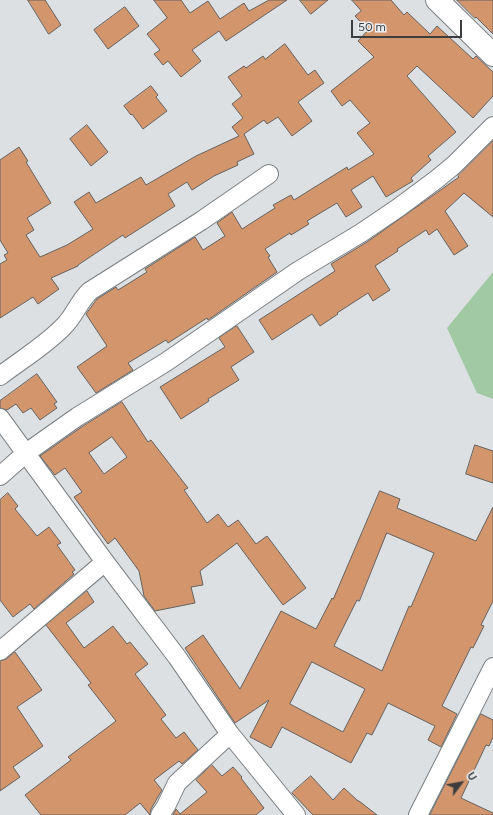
<!DOCTYPE html>
<style>
body{margin:0}
#map{position:relative;width:493px;height:815px;overflow:hidden;background:#dce0e2;font-family:Figtree,sans-serif}
canvas{display:block}
.north{position:absolute;left:441px;top:763px;width:40px;height:40px;-webkit-text-stroke:3px #e9edf0;paint-order:stroke;rotate:58deg;font-size:11px;font-weight:700;line-height:16px;text-align:center;color:#3b3d3e}
.north::after{content:'';display:block;margin:auto;width:14px;height:18px;background:#3b3d3e;clip-path:polygon(50% 0,100% 100%,50% 72%,0 100%)}
.scale{position:absolute;left:351px;top:20px;width:111px;height:18px;box-sizing:border-box;border:2px solid #3b3d3e;border-top:0;padding-left:5px;font-size:12px;line-height:14px;white-space:nowrap;color:#3b3d3e;-webkit-text-stroke:3px #e9edf0;paint-order:stroke}
</style>
<div id="map">
<canvas width="493" height="815"></canvas>
<div class="north">U</div>
<div class="scale">50 m</div>
</div>
<script>
const c = document.querySelector('canvas').getContext('2d');
c.lineJoin = 'round';
function paint(path, color) {
  c.fillStyle = color;
  c.fill(path, 'evenodd');
}
function stroke(path, color, width, dash) {
  c.strokeStyle = color;
  c.lineWidth = width;
  c.lineCap = dash ? 'butt' : 'round';
  c.setLineDash(dash || []);
  c.stroke(path);
}
paint(new Path2D(`
 M 493,272 L 493,399 L 477,393 L 447,328 Z`), '#a0c9a4');
const building = new Path2D(`
 M 28,0 L 45,0 L 61,25 L 49,34 Z
 M 154,0 L 181,0 L 190,13 L 208,1 L 220,19 L 244,3 L 249,11 L 269,0 L 287,0 L 226,41 L 219,31 L 192,50 L 201,61 L 181,77 L 168,61 L 163,65 L 154,54 L 160,50 L 147,34 L 167,18 Z
 M 300,0 L 328,0 L 311,14 Z
 M 352,0 L 391,0 L 404,15 L 407,12 L 430,34 L 437,26 L 473,59 L 476,56 L 493,72 L 493,96 L 473,118 L 417,66 L 407,76 L 456,132 L 428,156 L 431,160 L 411,178 L 413,181 L 386,197 L 373,176 L 351,190 L 362,207 L 346,217 L 337,203 L 307,221 L 309,224 L 291,235 L 290,233 L 265,249 L 270,256 L 268,257 L 277,272 L 208,320 L 207,318 L 168,343 L 166,340 L 128,363 L 133,370 L 96,393 L 77,367 L 107,346 L 86,314 L 97,299 L 116,287 L 118,290 L 147,272 L 145,269 L 195,237 L 203,250 L 225,236 L 217,223 L 232,212 L 242,229 L 275,208 L 273,205 L 291,195 L 294,200 L 347,167 L 348,170 L 374,154 L 357,133 L 370,123 L 350,100 L 342,106 L 331,91 L 374,57 L 358,41 L 368,30 L 355,16 L 361,11 Z
 M 457,0 L 493,0 L 493,34 L 476,17 L 475,18 Z
 M 125,7 L 139,26 L 108,49 L 94,30 Z
 M 285,44 L 308,75 L 315,70 L 324,83 L 298,102 L 312,121 L 292,136 L 278,117 L 267,124 L 264,120 L 244,134 L 254,154 L 237,162 L 238,165 L 214,176 L 192,190 L 187,182 L 168,194 L 175,206 L 125,238 L 123,235 L 78,265 L 78,266 L 51,278 L 59,289 L 38,304 L 33,297 L 0,318 L 0,264 L 7,260 L 4,255 L 8,253 L 0,240 L 0,160 L 19,147 L 28,161 L 26,162 L 51,203 L 27,218 L 34,230 L 26,235 L 40,257 L 67,245 L 93,229 L 74,202 L 89,192 L 96,203 L 141,177 L 146,185 L 196,156 L 239,136 L 232,127 L 243,118 L 232,104 L 242,96 L 228,77 L 244,66 L 246,68 L 263,56 L 265,59 Z
 M 151,86 L 158,95 L 156,97 L 167,111 L 143,129 L 132,114 L 131,115 L 124,106 Z
 M 87,125 L 108,152 L 91,166 L 70,139 Z
 M 493,141 L 493,217 L 464,193 L 445,211 L 468,246 L 454,255 L 437,229 L 429,235 L 426,230 L 397,249 L 398,251 L 375,266 L 390,290 L 373,301 L 368,293 L 337,313 L 338,314 L 320,326 L 312,314 L 272,340 L 259,320 L 335,271 L 331,264 L 367,242 L 459,177 L 458,176 Z
 M 237,326 L 254,352 L 231,367 L 239,380 L 208,399 L 209,401 L 181,419 L 160,387 L 225,347 L 219,338 Z
 M 37,374 L 57,402 L 54,404 L 57,408 L 40,420 L 31,408 L 23,413 L 16,404 L 7,410 L 0,408 L 0,401 Z
 M 122,402 L 148,442 L 151,440 L 188,488 L 184,490 L 207,523 L 218,514 L 228,527 L 238,520 L 256,544 L 267,536 L 306,588 L 283,605 L 237,543 L 200,571 L 203,585 L 191,587 L 195,603 L 155,611 L 144,596 L 139,571 L 115,538 L 108,544 L 74,497 L 82,492 L 65,468 L 55,475 L 40,456 L 83,426 ZM 112,437 L 127,457 L 104,474 L 89,453 Z
 M 475,445 L 493,451 L 493,483 L 466,474 Z
 M 380,491 L 400,499 L 397,508 L 476,541 L 493,507 L 493,601 L 481,625 L 484,626 L 473,648 L 471,647 L 442,706 L 457,714 L 441,747 L 428,740 L 435,726 L 388,703 L 372,735 L 367,733 L 351,763 L 282,727 L 271,748 L 250,737 L 269,700 L 235,723 L 185,648 L 203,635 L 240,689 L 281,611 L 316,629 L 332,598 L 333,599 ZM 387,533 L 434,553 L 411,607 L 409,606 L 382,671 L 334,646 L 357,600 L 359,601 ZM 312,662 L 365,689 L 343,732 L 290,704 Z
 M 8,493 L 18,506 L 15,509 L 37,536 L 49,527 L 61,543 L 57,545 L 75,570 L 72,572 L 74,574 L 34,609 L 30,604 L 13,617 L 0,600 L 0,500 Z
 M 87,591 L 94,602 L 66,623 L 84,648 L 113,626 L 127,644 L 130,642 L 148,664 L 135,674 L 166,715 L 161,719 L 176,738 L 184,732 L 198,750 L 182,764 L 179,761 L 154,780 L 162,790 L 151,809 L 150,815 L 140,803 L 125,815 L 41,815 L 25,795 L 71,760 L 68,757 L 116,721 L 88,685 L 91,683 L 46,625 Z
 M 15,652 L 42,690 L 17,707 L 43,746 L 13,767 L 20,777 L 0,791 L 0,661 L 6,659 Z
 M 481,714 L 493,720 L 493,737 L 489,746 L 486,745 L 461,798 L 493,813 L 493,815 L 430,815 Z
 M 212,765 L 222,776 L 233,767 L 242,777 L 241,778 L 264,808 L 256,815 L 173,815 L 176,809 L 180,814 L 207,792 L 196,780 Z
 M 311,776 L 333,800 L 344,788 L 358,801 L 359,801 L 377,815 L 313,815 L 292,793 Z`);
paint(building, '#d2956c');
stroke(building, '#656260', 1);
const minor = new Path2D(`
 M 0,376 C 21,360 46,345 64,326 C 75,315 79,301 90,291 L 201,221 L 269,174
 M 0,418 L 105,562 L 177,657 L 230,734 L 296,815
 M 0,476 L 26,453 L 77,417 L 166,362 L 298,271 L 361,233 L 398,208 L 437,179 L 454,165 L 493,126
 M 0,651 L 105,562
 M 160,815 L 166,806 L 177,783 L 230,734
 M 418,815 L 493,667`);
const tertiary = new Path2D(`
 M 437,0 L 493,55`);
stroke(minor, '#7c7f82', 20);
stroke(tertiary, '#7c7f82', 24);
stroke(minor, '#fff', 18);
stroke(tertiary, '#fff', 22);
</script>
